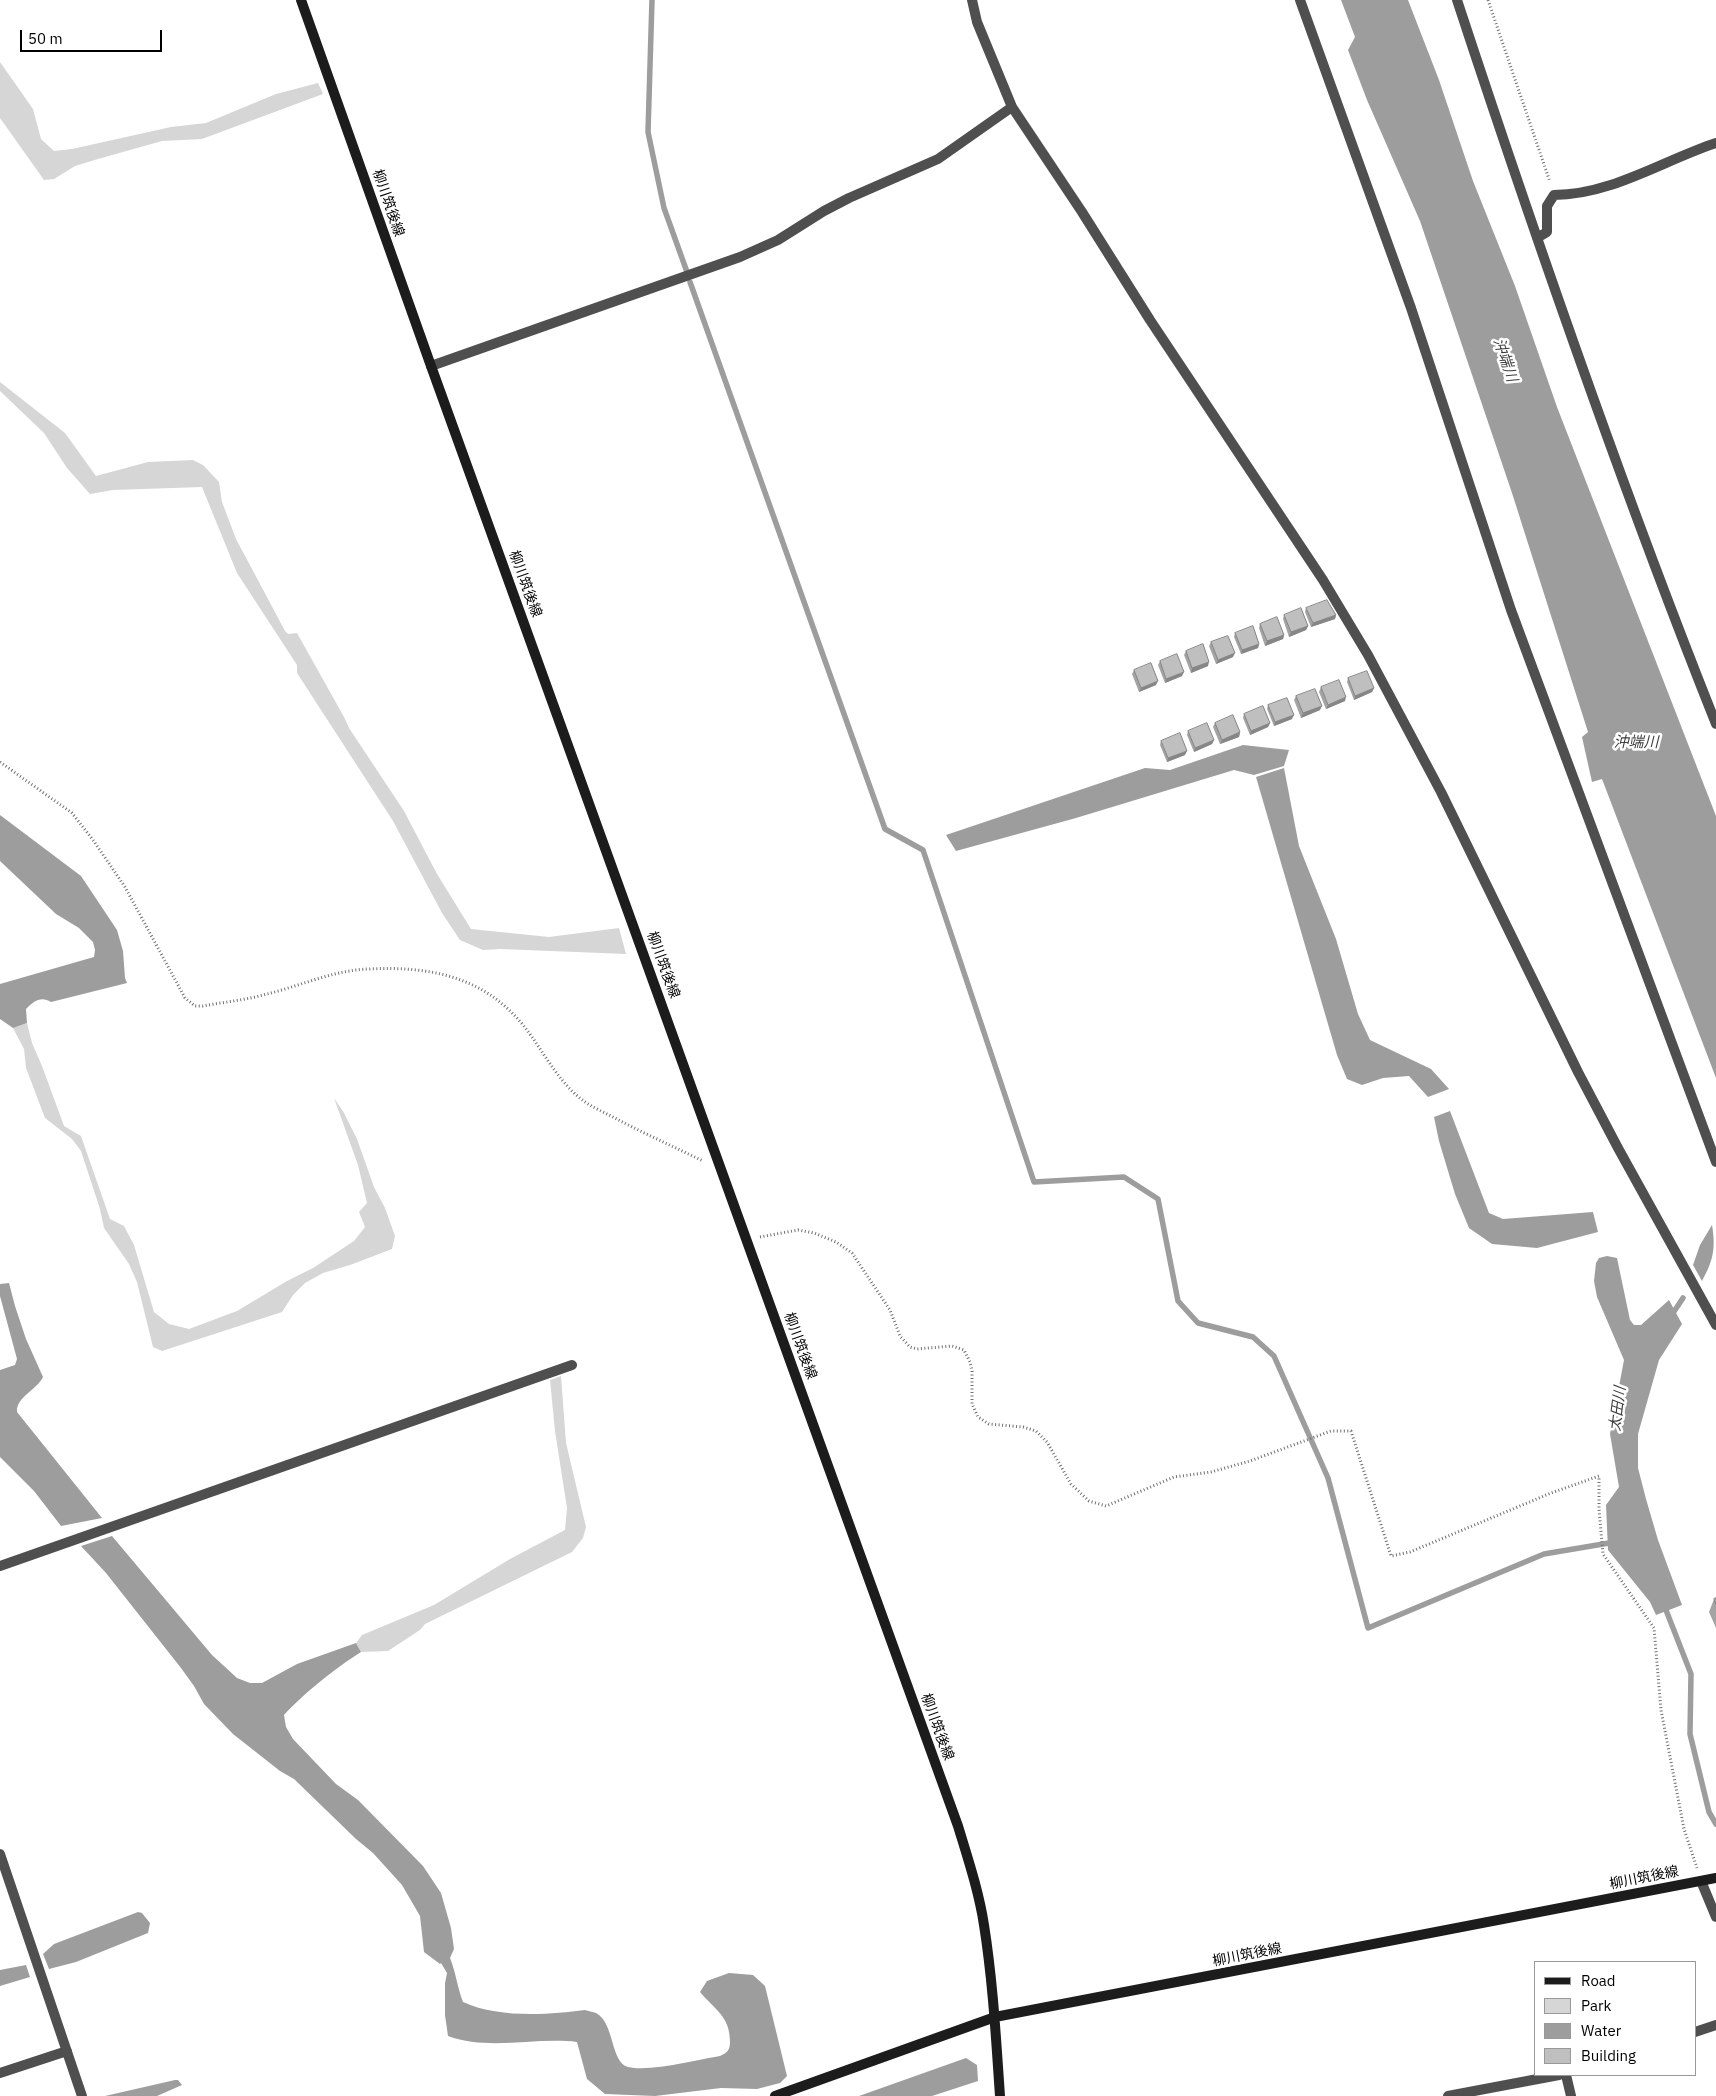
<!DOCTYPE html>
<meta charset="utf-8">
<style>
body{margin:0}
#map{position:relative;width:1716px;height:2096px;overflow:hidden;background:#fff;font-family:"IBM Plex Sans",sans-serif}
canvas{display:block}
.legend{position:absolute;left:1534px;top:1961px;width:162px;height:115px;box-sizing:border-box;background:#fff;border:1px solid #999;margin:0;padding:6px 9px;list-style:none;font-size:15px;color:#000}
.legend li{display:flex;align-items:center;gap:10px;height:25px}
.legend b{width:25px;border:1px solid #999}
.scale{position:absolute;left:20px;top:30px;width:142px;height:22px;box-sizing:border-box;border:2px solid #000;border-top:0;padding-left:6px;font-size:15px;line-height:18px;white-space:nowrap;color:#000;-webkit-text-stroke:4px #fff;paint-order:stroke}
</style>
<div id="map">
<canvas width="1716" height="2096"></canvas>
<ul class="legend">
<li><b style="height:6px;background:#1c1c1c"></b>Road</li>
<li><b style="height:14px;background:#d6d6d6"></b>Park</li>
<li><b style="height:14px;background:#9d9d9d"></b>Water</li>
<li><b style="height:14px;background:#bfbfbf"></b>Building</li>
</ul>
<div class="scale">50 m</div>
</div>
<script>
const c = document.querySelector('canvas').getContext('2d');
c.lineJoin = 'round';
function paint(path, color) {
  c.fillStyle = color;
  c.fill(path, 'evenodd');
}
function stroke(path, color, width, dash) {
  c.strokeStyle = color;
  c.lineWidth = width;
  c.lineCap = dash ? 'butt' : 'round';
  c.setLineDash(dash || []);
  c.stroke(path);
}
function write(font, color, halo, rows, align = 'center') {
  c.font = font + ' "IBM Plex Sans","Noto Sans JP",sans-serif';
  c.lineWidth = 5;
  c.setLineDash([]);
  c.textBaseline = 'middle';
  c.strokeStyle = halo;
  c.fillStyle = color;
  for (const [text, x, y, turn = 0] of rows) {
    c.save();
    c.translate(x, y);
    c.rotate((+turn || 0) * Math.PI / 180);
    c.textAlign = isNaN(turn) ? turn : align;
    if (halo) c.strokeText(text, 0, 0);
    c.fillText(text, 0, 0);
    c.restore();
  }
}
paint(new Path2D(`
 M 0,62 L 33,109 L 41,139 L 54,151 L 72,149 L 171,127 L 206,123 L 276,94 L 318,83 L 323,94 L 202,139 L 162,141 L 98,159 L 75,166 L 54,179 L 44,180 L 0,118 Z
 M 0,382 L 65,433 L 96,476 L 148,462 L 193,460 L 203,465 L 219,482 L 222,502 L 236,539 L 285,631 L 288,634 L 297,633 L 344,717 L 349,728 L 404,811 L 437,874 L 471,929 L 549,937 L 619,928 L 626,954 L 500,949 L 483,950 L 460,940 L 442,913 L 393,821 L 297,673 L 297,665 L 237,573 L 202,487 L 113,490 L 90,494 L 67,468 L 44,433 L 0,391 Z
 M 27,1023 L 32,1043 L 42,1066 L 64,1126 L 81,1136 L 110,1219 L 124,1226 L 134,1245 L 154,1312 L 169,1324 L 189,1329 L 237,1311 L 287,1281 L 313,1268 L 354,1241 L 365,1227 L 359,1212 L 367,1203 L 358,1165 L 334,1098 L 344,1113 L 357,1139 L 374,1187 L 385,1208 L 395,1236 L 392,1249 L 350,1265 L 323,1273 L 305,1283 L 293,1295 L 282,1312 L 162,1351 L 153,1347 L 137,1282 L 129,1264 L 104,1228 L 100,1209 L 81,1151 L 72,1139 L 45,1118 L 26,1068 L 24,1049 L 13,1028 Z
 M 561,1376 L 566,1443 L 586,1527 L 583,1538 L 572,1552 L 425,1624 L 420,1630 L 388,1651 L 361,1652 L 356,1643 L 362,1635 L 434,1605 L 510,1559 L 565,1530 L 567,1508 L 555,1431 L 550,1380 Z`), '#d6d6d6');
paint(new Path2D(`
 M 1341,0 L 1408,0 L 1439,80 L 1473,181 L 1515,286 L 1557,407 L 1716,816 L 1716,1078 L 1602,779 L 1592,782 L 1582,737 L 1588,732 L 1512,493 L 1420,221 L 1367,100 L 1348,50 L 1355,37 Z
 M 1243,745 L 1289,750 L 1284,766 L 1254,775 L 1234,770 L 1076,818 L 956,851 L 946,835 L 1145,768 L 1170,770 Z
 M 1284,768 L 1299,846 L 1336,939 L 1358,1014 L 1370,1040 L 1431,1069 L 1449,1089 L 1428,1097 L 1409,1076 L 1383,1078 L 1362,1085 L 1347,1079 L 1337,1055 L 1256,777 Z
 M 0,815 L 81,876 L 117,930 L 123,951 L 125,978 L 127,983 L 51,1002 C 41,996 34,1001 26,1009 L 27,1023 L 13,1028 L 0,1019 L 0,984 L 94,957 L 95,950 L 93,942 L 79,928 L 56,914 L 0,861 Z
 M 1450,1111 L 1489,1213 L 1503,1219 L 1593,1212 L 1598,1232 L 1537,1248 L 1492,1244 L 1469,1228 L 1455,1194 L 1439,1141 L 1434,1117 Z
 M 1712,1225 C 1716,1249 1713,1261 1702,1281 L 1693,1265 L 1700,1245 Z
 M 1607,1256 L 1617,1258 L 1630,1320 L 1634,1325 L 1641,1325 L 1669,1300 L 1682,1324 L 1659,1360 L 1638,1434 L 1638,1468 L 1646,1499 L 1658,1540 L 1682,1605 L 1656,1615 L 1650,1602 L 1608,1550 L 1606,1505 L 1619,1487 L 1610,1434 L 1624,1360 L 1597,1297 L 1594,1281 L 1596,1263 L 1599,1258 Z
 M 9,1283 L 15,1306 L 26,1339 L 43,1377 C 37,1390 16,1397 17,1412 L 102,1518 L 61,1526 L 34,1491 L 0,1457 L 0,1370 L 15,1365 L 17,1359 L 0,1296 L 0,1284 Z
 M 112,1536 L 212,1655 L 237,1678 L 250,1683 L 262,1683 L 297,1664 L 356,1643 L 361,1652 C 337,1667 303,1694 284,1715 L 286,1727 L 293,1739 L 336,1784 L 358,1800 L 423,1866 L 441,1893 L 451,1928 L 454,1949 L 450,1958 C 456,1973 457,1986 463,2002 C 497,2018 548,2015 585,2010 C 588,2011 593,2012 596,2013 C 615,2023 610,2062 628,2067 C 651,2072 696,2060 720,2056 C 727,2053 730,2050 730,2042 C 730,2016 715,2010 700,1992 L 707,1981 L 729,1973 L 753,1975 L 765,1986 L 787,2076 L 780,2083 L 757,2089 L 721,2088 L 655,2096 L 605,2094 L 587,2079 L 577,2042 C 535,2037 489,2051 448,2036 L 445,2015 L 445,1983 L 447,1973 L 441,1963 L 440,1964 L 424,1952 L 420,1916 L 402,1885 L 373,1853 L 356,1839 L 294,1779 L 280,1771 L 233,1734 L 204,1704 L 194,1686 L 181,1668 L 106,1573 L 81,1546 Z
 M 138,1912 L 142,1913 L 150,1923 L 148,1933 L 76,1962 L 49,1969 L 43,1954 L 54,1944 Z
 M 26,1965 L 30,1977 L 0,1986 L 0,1970 Z
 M 966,2058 L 977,2065 L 978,2081 L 932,2096 L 859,2096 Z
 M 175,2080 L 178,2080 L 182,2085 L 157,2096 L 105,2096 Z`), '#9d9d9d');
stroke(new Path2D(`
 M 652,0 L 648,132 L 664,208 L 687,272
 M 690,282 L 885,829 L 923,850 L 1034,1182 L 1124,1177 L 1158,1199 L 1178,1301 L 1198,1323 L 1253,1337 L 1274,1356 L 1328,1478 L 1368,1628 L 1544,1554 L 1615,1542
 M 1671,1316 L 1683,1298
 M 1664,1605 L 1691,1674 L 1690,1734 L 1709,1812 L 1716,1824`), '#9d9d9d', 5.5);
stroke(new Path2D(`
 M 1488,0 L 1550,182
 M 0,762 L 72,813 L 93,840 L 125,887 L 185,998 L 195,1006 L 203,1006 C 224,1002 246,1000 267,994 C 300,986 334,970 369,969 C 429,966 483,976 523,1025 C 543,1050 556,1079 581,1099 C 590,1106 601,1111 611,1116 C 641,1132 672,1146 703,1161
 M 760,1237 L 798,1230 L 814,1233 L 836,1242 L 852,1253 L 890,1310 L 900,1336 L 910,1347 L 917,1349 L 952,1346 L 964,1350 L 970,1362 L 972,1371 L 972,1404 L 978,1417 L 989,1424 L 1023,1427 L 1036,1431 L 1047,1442 L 1071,1484 L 1089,1501 L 1106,1506 L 1174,1477 L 1211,1472 L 1250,1461 L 1331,1431 L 1351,1431 L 1391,1556 L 1410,1552 L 1551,1493 L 1599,1476 L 1599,1509 L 1603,1554 L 1654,1628 L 1661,1710 L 1684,1829 L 1697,1868`), '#717171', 3, [1, 2.5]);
stroke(new Path2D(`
 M 972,0 L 977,22 L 1012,107 L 1082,212 L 1150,320 L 1323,580 L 1368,655 L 1441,792 L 1578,1072 L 1618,1148 L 1716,1325
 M 1300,0 L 1411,308 L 1511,610 L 1716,1162
 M 1457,0 C 1537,243 1621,486 1716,724
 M 1537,238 L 1547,232 L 1547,206 L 1554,195 C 1611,195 1664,160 1716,143
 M 431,366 L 740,257 L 778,240 L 824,211 L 849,198 L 938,159 L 1012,107
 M 0,1566 L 572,1365
 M 0,1854 L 82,2096
 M 1701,1881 L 1716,1917
 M 1695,2032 L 1716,2025
 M 0,2073 L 67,2051
 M 1566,2075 L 1571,2096
 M 1448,2096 L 1559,2075`), '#4f4f4f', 10);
stroke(new Path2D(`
 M 301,0 L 431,366 L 958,1826 C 968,1859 979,1892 984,1925 C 993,1982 996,2039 1000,2096
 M 775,2096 L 995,2017 L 1716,1878`), '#1c1c1c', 10);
paint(new Path2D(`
 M 1306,608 L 1336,615 L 1335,619 L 1311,627 L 1305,612 Z
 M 1284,615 L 1308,626 L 1306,630 L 1289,637 L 1283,619 Z
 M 1260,624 L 1284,635 L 1283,639 L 1265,646 L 1259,628 Z
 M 1235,633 L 1259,644 L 1258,648 L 1241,654 L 1234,637 Z
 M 1211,642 L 1233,657 L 1216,664 L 1209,646 Z
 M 1186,651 L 1208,666 L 1191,673 L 1184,655 Z
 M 1160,661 L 1182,676 L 1165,683 L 1158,665 Z
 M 1134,670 L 1156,685 L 1139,692 L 1132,674 Z
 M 1348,678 L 1374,688 L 1372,692 L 1354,700 L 1347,682 Z
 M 1321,687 L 1345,701 L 1326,709 L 1319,692 Z
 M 1296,696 L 1320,710 L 1301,718 L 1294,700 Z
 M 1268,705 L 1292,719 L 1274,726 L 1267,709 Z
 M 1244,714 L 1270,723 L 1268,727 L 1250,735 L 1243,718 Z
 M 1215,723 L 1240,732 L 1239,737 L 1220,744 L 1213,727 Z
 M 1188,731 L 1214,740 L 1212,744 L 1194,752 L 1187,735 Z
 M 1161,741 L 1185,755 L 1167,762 L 1160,745 Z
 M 1716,1598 L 1716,1628 L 1709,1612 L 1714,1599 Z`), '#a4a4a4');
paint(new Path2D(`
 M 1336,615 L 1335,619 L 1311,627 L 1313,623 Z
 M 1308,626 L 1306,630 L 1289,637 L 1291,632 Z
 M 1284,635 L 1283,639 L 1265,646 L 1267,641 Z
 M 1259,644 L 1258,648 L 1241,654 L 1242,650 Z
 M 1235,653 L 1233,657 L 1216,664 L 1218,660 Z
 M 1209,662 L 1208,666 L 1191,673 L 1192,668 Z
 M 1184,672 L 1182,676 L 1165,683 L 1166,679 Z
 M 1158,681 L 1156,685 L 1139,692 L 1141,688 Z
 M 1374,688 L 1372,692 L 1354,700 L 1355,696 Z
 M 1346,697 L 1345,701 L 1326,709 L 1328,705 Z
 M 1322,706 L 1320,710 L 1301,718 L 1303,713 Z
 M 1294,715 L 1292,719 L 1274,726 L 1275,722 Z
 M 1270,723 L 1268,727 L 1250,735 L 1251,731 Z
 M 1240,732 L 1239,737 L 1220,744 L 1222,740 Z
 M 1214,740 L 1212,744 L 1194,752 L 1195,748 Z
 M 1187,751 L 1185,755 L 1167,762 L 1168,758 Z`), '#868686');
const building = new Path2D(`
 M 1327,600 L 1336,615 L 1313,623 L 1306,608 Z
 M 1301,608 L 1308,626 L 1291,632 L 1284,615 Z
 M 1277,617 L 1284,635 L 1267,641 L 1260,624 Z
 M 1253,626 L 1259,644 L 1242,650 L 1235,633 Z
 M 1228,636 L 1235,653 L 1218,660 L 1211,642 Z
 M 1203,644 L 1209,662 L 1192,668 L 1186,651 Z
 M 1177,654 L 1184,672 L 1166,679 L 1160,661 Z
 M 1151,663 L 1158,681 L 1141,688 L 1134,670 Z
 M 1367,671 L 1374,688 L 1355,696 L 1348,678 Z
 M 1339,680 L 1346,697 L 1328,705 L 1321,687 Z
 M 1315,689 L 1322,706 L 1303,713 L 1296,696 Z
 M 1287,698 L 1294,715 L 1275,722 L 1268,705 Z
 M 1263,706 L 1270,723 L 1251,731 L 1244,714 Z
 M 1233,715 L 1240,732 L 1222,740 L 1215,723 Z
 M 1207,723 L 1214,740 L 1195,748 L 1188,731 Z
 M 1180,733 L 1187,751 L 1168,758 L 1161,741 Z
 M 1716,1598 L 1716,1605 L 1714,1599 Z`);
paint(building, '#bfbfbf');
stroke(building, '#868686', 1);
write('14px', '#000', '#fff', [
 ["柳川筑後線",388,203,71],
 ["柳川筑後線",525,584,70],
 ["柳川筑後線",663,965,70],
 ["柳川筑後線",800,1346,70],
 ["柳川筑後線",937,1727,70],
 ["柳川筑後線",1644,1878,-11],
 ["柳川筑後線",1247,1955,-11]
]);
write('italic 15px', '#3e3e3e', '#fff', [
 ["沖端川",1505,360,71],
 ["沖端川",1636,743],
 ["太田川",1618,1409,-83]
]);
</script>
